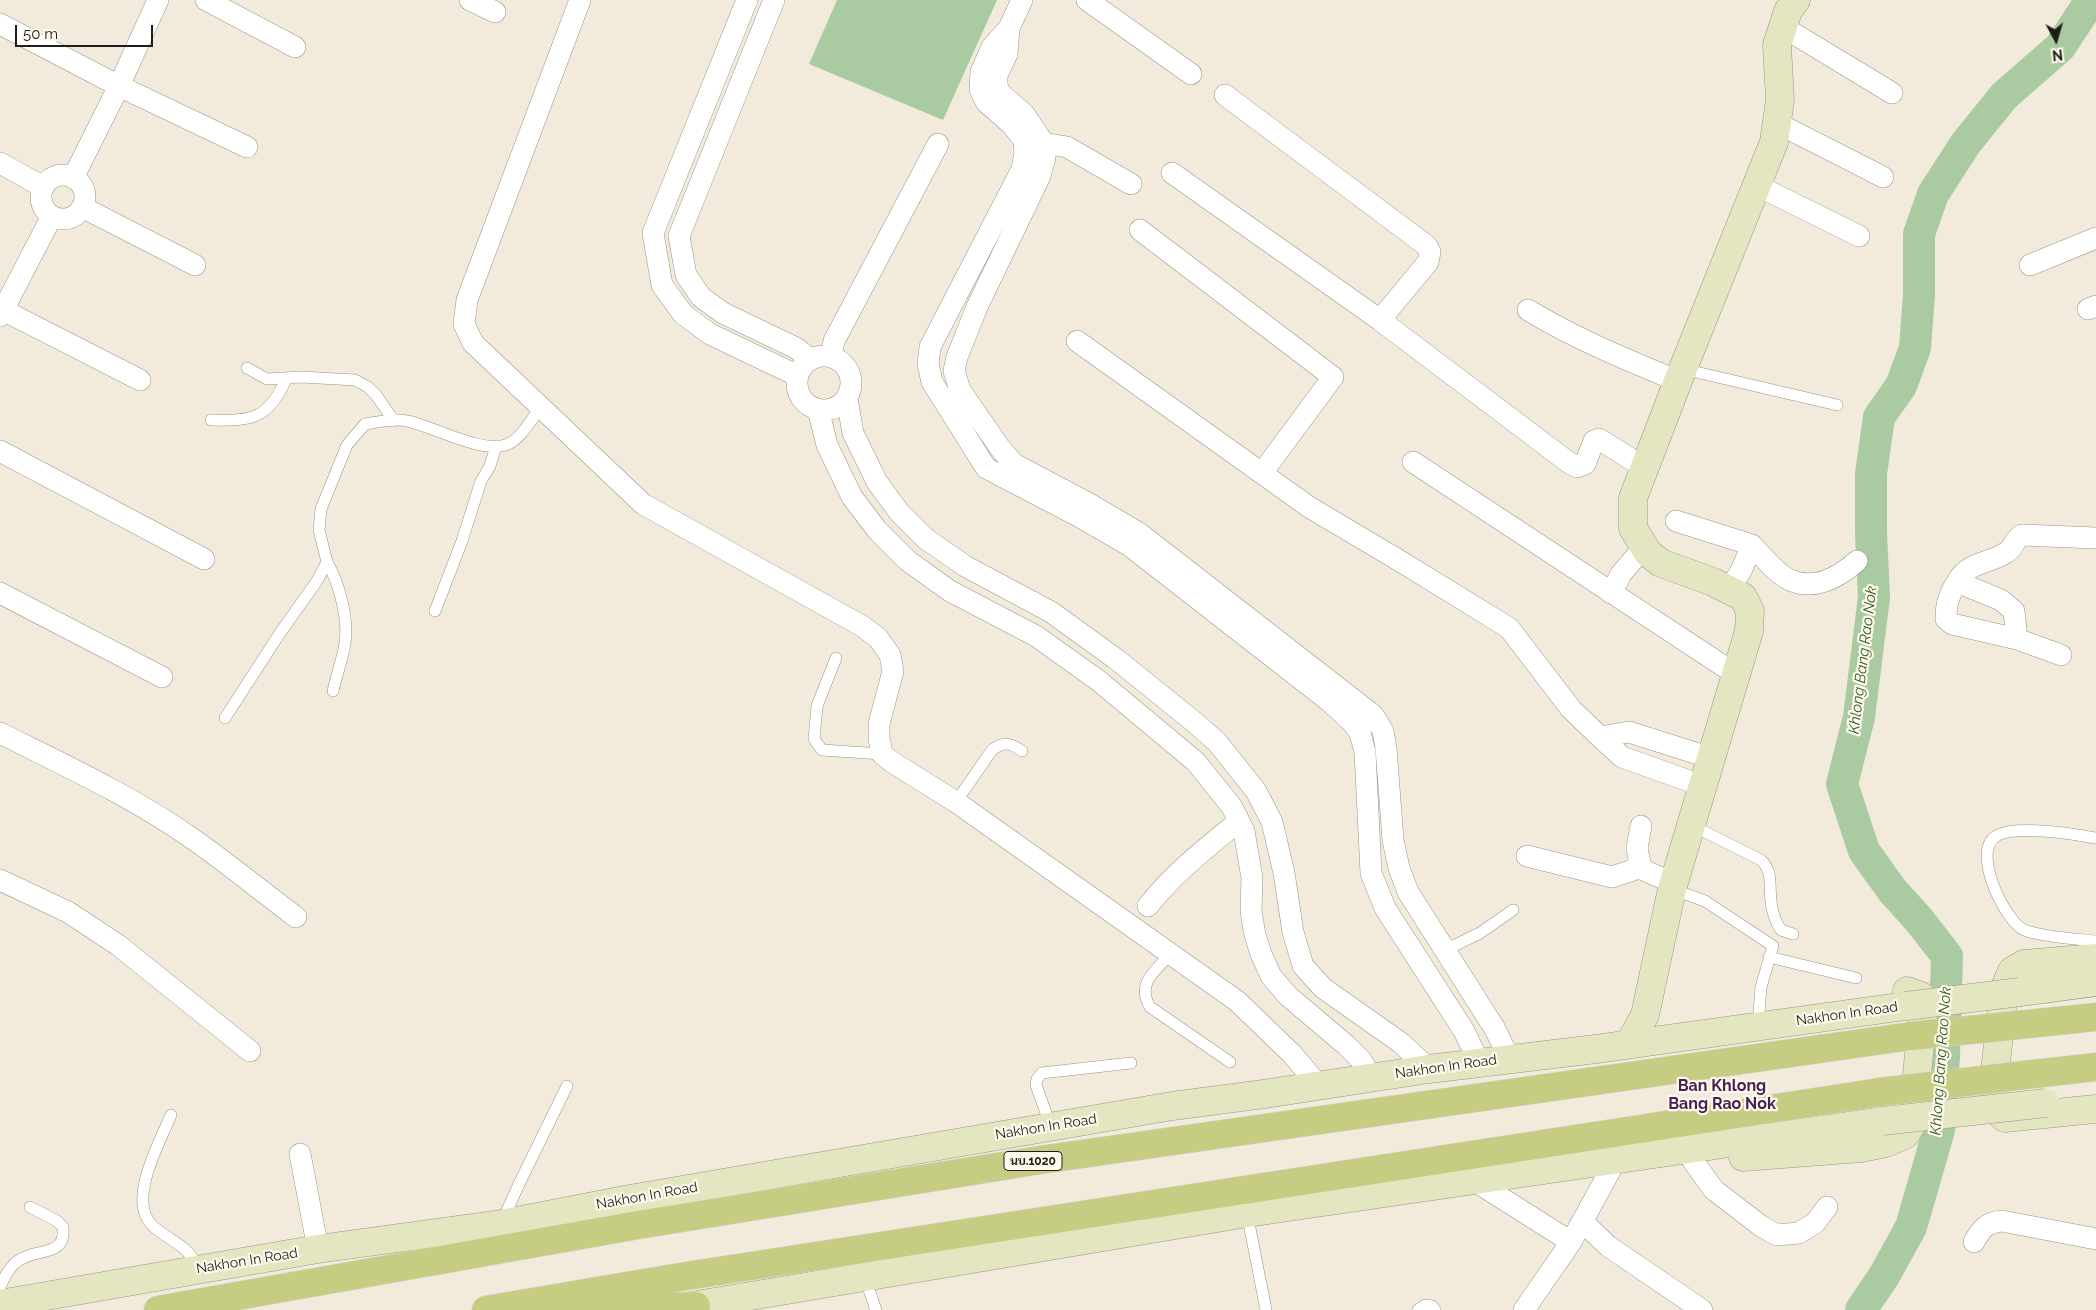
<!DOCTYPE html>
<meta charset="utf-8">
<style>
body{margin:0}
#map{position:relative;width:2096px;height:1310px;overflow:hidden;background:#f2ebdb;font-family:Raleway,sans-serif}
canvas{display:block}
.north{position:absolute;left:2031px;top:15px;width:50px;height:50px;-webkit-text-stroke:4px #fef9ec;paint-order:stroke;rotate:174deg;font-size:14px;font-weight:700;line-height:20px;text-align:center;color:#1f1d17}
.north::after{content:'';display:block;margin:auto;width:18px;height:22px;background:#1f1d17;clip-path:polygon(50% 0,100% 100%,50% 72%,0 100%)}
.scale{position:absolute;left:15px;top:25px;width:138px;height:22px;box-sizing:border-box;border:2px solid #1f1d17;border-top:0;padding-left:6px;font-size:15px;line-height:18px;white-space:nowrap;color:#1f1d17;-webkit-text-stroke:4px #fef9ec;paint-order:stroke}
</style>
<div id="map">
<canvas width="2096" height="1310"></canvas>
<div class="north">N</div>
<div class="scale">50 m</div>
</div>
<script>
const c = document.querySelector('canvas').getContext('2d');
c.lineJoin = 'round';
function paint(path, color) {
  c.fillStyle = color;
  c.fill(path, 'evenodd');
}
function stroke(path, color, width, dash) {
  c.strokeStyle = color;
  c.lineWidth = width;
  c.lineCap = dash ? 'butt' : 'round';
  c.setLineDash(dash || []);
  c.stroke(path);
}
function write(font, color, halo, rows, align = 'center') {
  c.font = font + ' Raleway,Sarabun,sans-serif';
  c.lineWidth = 4.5;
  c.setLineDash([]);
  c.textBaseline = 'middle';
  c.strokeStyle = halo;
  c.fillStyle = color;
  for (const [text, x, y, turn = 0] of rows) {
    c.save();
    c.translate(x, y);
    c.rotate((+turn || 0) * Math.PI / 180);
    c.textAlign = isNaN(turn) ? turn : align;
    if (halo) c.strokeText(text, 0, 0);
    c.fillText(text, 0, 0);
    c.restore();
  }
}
paint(new Path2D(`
 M 837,0 L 997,0 L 943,120 L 809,64 Z`), '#aacba2');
stroke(new Path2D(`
 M 1861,1310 L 1884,1276 L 1911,1227 L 1939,1130 L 1944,1056 L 1947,956 L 1919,920 L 1892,890 L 1864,851 L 1842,784 L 1859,717 L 1874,597 L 1871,533 L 1871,474 L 1879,417 L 1901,386 L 1915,348 L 1919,295 L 1919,234 L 1933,194 L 1966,143 L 2004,96 L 2060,47 L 2091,0`), '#aacba2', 32);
const lane = new Path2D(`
 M 247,368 L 267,379 L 301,377 L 355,380 L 368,387 L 376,395 L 394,421
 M 1683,369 L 1837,405
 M 211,420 C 252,421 269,419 286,379
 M 327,562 C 340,585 350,622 344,649 C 341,663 336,677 333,691
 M 435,611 L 462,541 L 481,481 L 490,466 L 496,446
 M 836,658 L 817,706 L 814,739 L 822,750 L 882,754
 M 225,718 L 280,633 L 317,581 L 327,562 L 319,530 L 321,509 L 347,445 L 365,424 C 378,422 394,418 407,421 C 433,426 483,455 508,444 C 521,439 532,418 541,407
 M 956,802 L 992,750 C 1004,741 1011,743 1022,751
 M 1691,825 L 1761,860 C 1773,871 1769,885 1771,901 C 1772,912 1775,921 1781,930 L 1793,934
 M 2096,838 C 2074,834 2017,825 1998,835 C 1969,849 2005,921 2024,930 C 2041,937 2077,939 2096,941
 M 1672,889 L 1705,901 L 1773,946 L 1761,987 L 1759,1012
 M 1445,950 L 1480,933 L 1513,910
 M 1171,954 C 1155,971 1136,983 1150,1007 L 1230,1062
 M 1769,957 L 1856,978
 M 171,1115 C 160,1142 125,1203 154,1227 C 175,1245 185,1242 199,1269
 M 1051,1127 L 1036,1085 L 1037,1079 L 1042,1073 L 1131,1063
 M 1247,1213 L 1266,1310
 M 502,1222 L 519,1184 L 567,1086
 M 865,1278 L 876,1310
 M 0,1287 C 5,1276 10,1265 21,1259 C 39,1248 66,1257 63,1227 L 57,1221 L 30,1207
 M 1418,1310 L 1425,1305 L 1432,1306 L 1435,1310`);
const street = new Path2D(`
 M 206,0 L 295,47
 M 470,0 L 495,12
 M 580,0 L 467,300 L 464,324 L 473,343 L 643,504 L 862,626 L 878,638 L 890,655 L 893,671 L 879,724 L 879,738 L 882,754 L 892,762 L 956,802 L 1237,1001 L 1292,1054 L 1319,1086
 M 747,0 L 653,233 L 662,285 L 683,314 L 710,334 L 798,376
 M 774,0 L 679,236 L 686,275 L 701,297 L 723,313 L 796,348 L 810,359
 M 1022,0 L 1009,28 L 992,47 L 981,72 L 980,89 L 986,102 L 1012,125 L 1024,140 L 1025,153 L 1022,169 L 930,347 L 928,364 L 932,382 L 986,468 L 1080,517 L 1130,546 L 1329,701 L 1352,722 L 1360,733 L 1365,752 L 1371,873 L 1385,908 L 1464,1031 L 1480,1064
 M 1087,0 L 1191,74
 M 0,24 L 119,86 L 247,147
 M 1783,27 L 1892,93
 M 1009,28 L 1007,54 L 997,75 L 997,86 L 1000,93 L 1024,114 L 1043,142 L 1045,157 L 1040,176 L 977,307 L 957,357 L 954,371 L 960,390 L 1000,448 L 1014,464 L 1088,503 L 1139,533 L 1373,715 L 1383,731 L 1386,748 L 1393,840 L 1399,868 L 1408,892 L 1495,1029 L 1509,1058
 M 1225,95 L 1427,246 L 1430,252 L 1428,262 L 1380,320
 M 1777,123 L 1883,177
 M 1031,141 L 1067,147 L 1131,184
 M 0,163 L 43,187
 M 1172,173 L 1380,320 L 1568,462 L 1577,467 L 1585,464 L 1594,441 L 1599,439 L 1645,468
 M41 197a22 22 0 1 1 44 0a22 22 0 1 1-44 0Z
 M 73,178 L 119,86 L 158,0
 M 1758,186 L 1859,236
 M 82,207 L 195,265
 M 1140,230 L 1333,377 L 1262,473
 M 2030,265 L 2096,238
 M 2088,309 L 2096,306
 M 3,310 L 140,380
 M 1528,310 C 1576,339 1627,360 1678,381
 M 0,316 L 52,216
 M 1077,341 L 1309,507 L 1400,561 L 1509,628 L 1571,709 L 1600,737
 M797 383a27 27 0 1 1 54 0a27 27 0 1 1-54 0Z
 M 831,356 L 834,341 L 938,144
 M 847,399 L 853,433 L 877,482 L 899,512 L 926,539 L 965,566 L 1051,612 L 1116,659 L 1193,721 L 1217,742 L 1256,791 L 1272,822 L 1284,873 L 1293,932 L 1303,966 L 1323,988 L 1401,1043 L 1429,1069
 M 818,409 L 827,445 L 852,497 L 877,530 L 908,561 L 950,591 L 1036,636 L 1099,681 L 1196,762 L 1232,807 L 1244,831 L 1252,878 L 1251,911 L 1255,935 L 1261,954 L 1271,976 L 1288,996 L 1346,1045 L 1361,1060 L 1372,1078
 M 0,451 L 204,559
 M 1413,462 L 1737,675
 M 1676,521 L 1752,545 L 1741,571 L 1729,589
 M 1752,545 C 1761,555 1778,575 1790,580 C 1815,591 1839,577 1857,561
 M 1957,582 C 1949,594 1946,604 1946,619 L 1952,624 L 2017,639 L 2061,655
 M 0,593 L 162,677
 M 1611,593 L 1621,574 L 1644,547
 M 2017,639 L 2014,611 L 2001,600 L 1957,582 C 1968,561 1990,564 2007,552 C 2015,547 2013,540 2022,535 L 2096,538
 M 0,733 C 64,765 131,796 190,837 C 226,862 260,890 296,917
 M 1703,786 L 1622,757 L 1600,737 L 1629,732 L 1711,758
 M 1641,826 L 1637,848 L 1641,869 L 1673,883
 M 1527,856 L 1612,877 L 1633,870 L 1639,864
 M 0,880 L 68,912 L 118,945 L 250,1051
 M 1148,906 C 1174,873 1206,848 1239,821
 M 300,1154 L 318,1249
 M 1693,1161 L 1714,1190 L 1761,1226 L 1777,1235 L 1799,1233 L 1815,1223 L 1827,1207
 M 1473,1180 L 1571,1242
 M 1582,1221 L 1608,1246 L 1702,1310
 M 1974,1242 C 1981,1229 1987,1222 2002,1221 L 2096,1239
 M 1524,1310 L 1571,1242 L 1617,1158`);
const secondary = new Path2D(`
 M 2096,958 L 2024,964 L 2012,971 L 2004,990 L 1992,1098 L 1995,1109 L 2005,1118 L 2096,1109
 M 2020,992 L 2096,982
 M 1629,1044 L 1645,1015 L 1672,889 L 1749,631 L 1750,611 L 1743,597 L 1713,582 L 1661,563 L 1648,553 L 1633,528 L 1633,498 L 1678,381 L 1774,142 L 1780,100 L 1777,45 L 1788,11 L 1796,0
 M 1743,1157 L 1861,1148 L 1886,1143 L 1905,1135 L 1912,1124 L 1924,1005 L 1921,996 L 1907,991
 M 0,1304 L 318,1249 L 501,1224 L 630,1199 L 1172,1106 L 1264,1094 L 1429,1069 L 1596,1049 L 1906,1006
 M 673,1309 L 1247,1213 L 1882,1121`);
const primary = new Path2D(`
 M 2028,1024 L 2096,1017
 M 2042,1073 L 2096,1067
 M 158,1310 L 638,1225 L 1040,1160 L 1911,1036
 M 486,1310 L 680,1277 L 1880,1092
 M 583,1310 L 696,1306`);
stroke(lane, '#9a9485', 12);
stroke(street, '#9a9485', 22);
stroke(secondary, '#9a9485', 29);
stroke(primary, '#d2d2d1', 29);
stroke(lane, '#fff', 11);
stroke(street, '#fff', 21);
stroke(secondary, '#e3e6c1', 28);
stroke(primary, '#c7cc83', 28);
const secondaryBridge = new Path2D(`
 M 1906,1006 L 2020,992
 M 1882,1121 L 2046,1103`);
const primaryBridge = new Path2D(`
 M 1911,1036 L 2028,1024
 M 1880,1092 L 2042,1073`);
stroke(secondaryBridge, '#9a9485', 29, []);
stroke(primaryBridge, '#d2d2d1', 29, []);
stroke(secondaryBridge, '#e3e6c1', 28);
stroke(primaryBridge, '#c7cc83', 28);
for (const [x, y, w] of [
 [1033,1161,58]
]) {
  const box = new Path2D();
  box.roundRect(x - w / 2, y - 9.5, w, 19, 4);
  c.fillStyle = '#fef9ec';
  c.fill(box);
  stroke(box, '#1f1d17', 1);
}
write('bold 12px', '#1f1d17', null, [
 ["นบ.1020",1033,1161]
]);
write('14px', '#1f1d17', '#fef9ec', [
 ["Nakhon In Road",1847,1014,-8],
 ["Nakhon In Road",1446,1067,-8],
 ["Nakhon In Road",1046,1127,-9],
 ["Nakhon In Road",647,1196,-10],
 ["Nakhon In Road",247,1261,-9]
]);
write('italic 15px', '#305d27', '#fef9ec', [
 ["Khlong Bang Rao Nok",1863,660,-83],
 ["Khlong Bang Rao Nok",1941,1061,-86]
]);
write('bold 16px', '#471f54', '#fef9ec', [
 ["Ban Khlong",1722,1086],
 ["Bang Rao Nok",1722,1104]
]);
</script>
